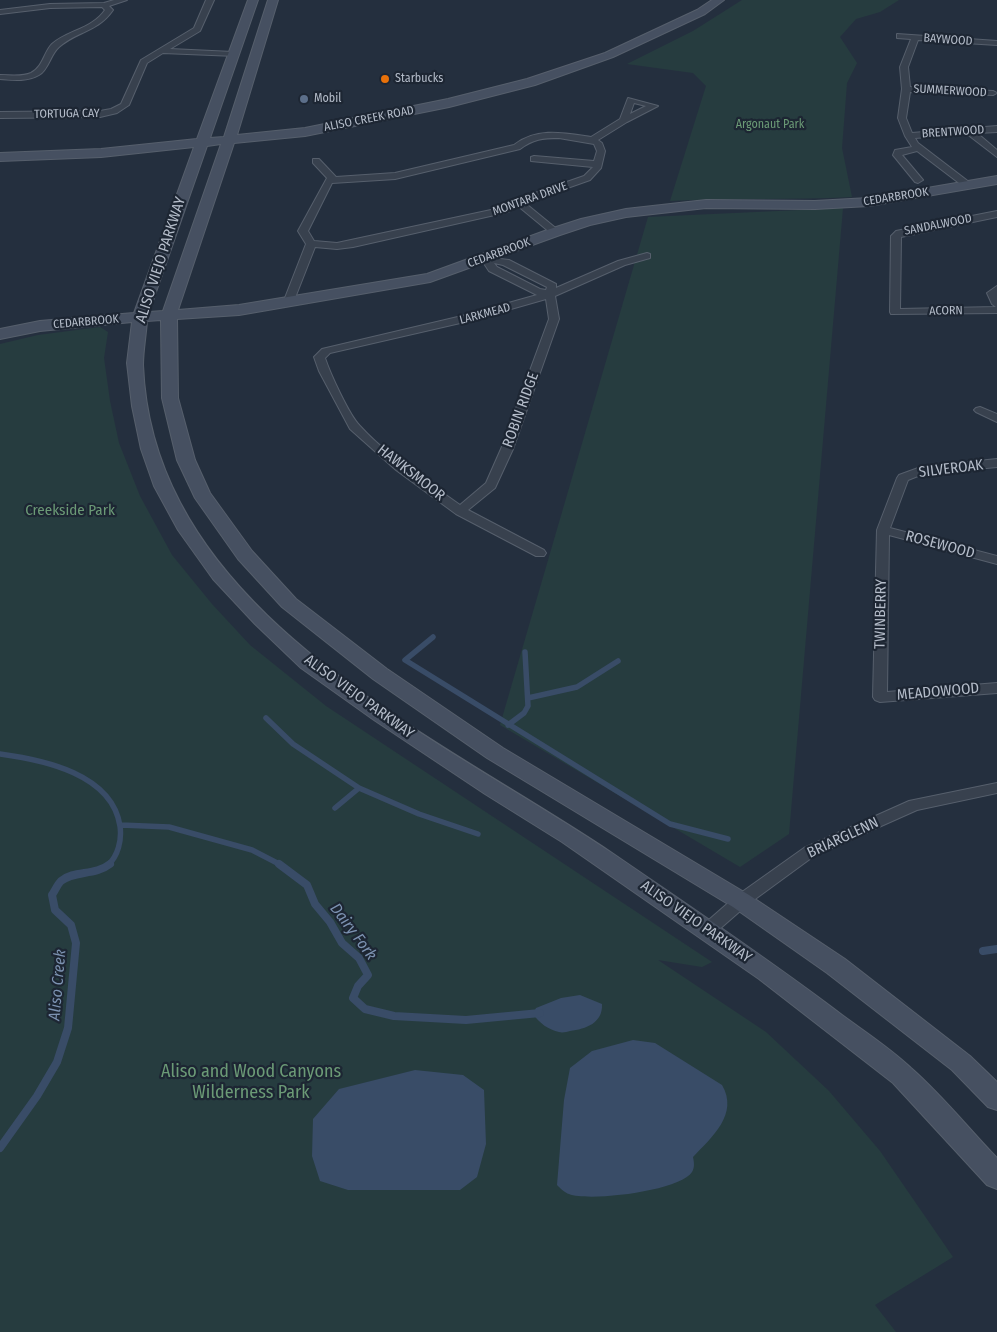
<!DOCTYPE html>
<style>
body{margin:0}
canvas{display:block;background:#242f3e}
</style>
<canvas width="997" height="1332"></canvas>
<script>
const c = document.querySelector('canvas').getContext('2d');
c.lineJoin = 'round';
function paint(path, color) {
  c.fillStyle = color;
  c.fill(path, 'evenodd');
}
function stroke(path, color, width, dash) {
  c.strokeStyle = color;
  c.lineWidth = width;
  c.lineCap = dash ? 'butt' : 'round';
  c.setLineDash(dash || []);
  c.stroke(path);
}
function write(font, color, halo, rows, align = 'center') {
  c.font = font + ' "Fira Sans Condensed",sans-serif';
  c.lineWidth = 4.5;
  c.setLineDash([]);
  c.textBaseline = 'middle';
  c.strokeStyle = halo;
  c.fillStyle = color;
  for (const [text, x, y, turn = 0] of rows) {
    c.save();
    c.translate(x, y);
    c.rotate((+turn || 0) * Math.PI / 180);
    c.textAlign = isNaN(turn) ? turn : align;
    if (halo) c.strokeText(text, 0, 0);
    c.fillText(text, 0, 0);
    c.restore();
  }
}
paint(new Path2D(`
 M 742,0 L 899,0 L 880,12 L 856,19 L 840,37 L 857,63 L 847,83 L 842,148 L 852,197 C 792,200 731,198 670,201 L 706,86 L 693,73 L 627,64 L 693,31 Z
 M 843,208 L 789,834 L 740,867 L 500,725 L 648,217 Z
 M 100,327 L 108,332 L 104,358 L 110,401 L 119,443 L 140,496 L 172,555 L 212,604 L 250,645 L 326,706 L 712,962 L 702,967 L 658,960 L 766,1032 L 829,1091 L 880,1151 L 953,1257 L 875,1305 L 896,1332 L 0,1332 L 0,344 L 38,335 Z`), '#263c3f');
paint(new Path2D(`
 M 580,995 L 602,1004 C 603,1023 586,1029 570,1031 C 567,1032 562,1033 559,1032 C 549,1030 539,1023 533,1014 L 536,1008 L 561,998 Z
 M 633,1040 L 655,1043 L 722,1085 C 739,1114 712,1137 693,1157 C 694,1162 695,1167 692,1172 C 680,1191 589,1202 569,1194 C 565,1193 560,1188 557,1185 L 564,1100 L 570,1068 L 592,1051 Z
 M 415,1070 L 463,1075 L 484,1090 L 486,1144 L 477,1177 L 460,1190 L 348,1190 L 320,1181 L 312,1156 L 313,1119 L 339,1089 Z`), '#394c67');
stroke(new Path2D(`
 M 433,637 L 405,660 L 670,824 L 728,839
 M 528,698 L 577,687 L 618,661
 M 266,718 L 293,744 L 359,788 L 335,808
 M 508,725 L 524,713 L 528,706 L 525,652
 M 0,754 C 44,760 112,774 120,826 C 122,840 118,856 108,865
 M 359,788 L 419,814 L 478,834
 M 121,825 L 169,827 L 252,850 L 281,865`), '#394c67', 5.5);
stroke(new Path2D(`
 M 279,864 L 307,885 L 315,904 L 330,922 L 342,943 L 359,958 L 368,975 L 358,986 L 353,998 L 365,1009 L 394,1016 L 466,1020 L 540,1013
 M 983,951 L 997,949
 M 0,1148 L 37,1096 L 57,1062 L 68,1028 L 76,943 L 71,925 L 55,910 L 52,895 C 55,891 57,885 61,881 C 74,870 95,876 110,864`), '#394c67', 8);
const street = new Path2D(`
 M 114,0 L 127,0 L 109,6 L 113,10 C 98,32 77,31 59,47 C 50,55 49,69 39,75 C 27,82 12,80 0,79 L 0,75 C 10,75 22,77 31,73 C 43,67 44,52 52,44 C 68,30 92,29 105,10 L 102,7 L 50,8 L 0,14 L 0,10 L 50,4 L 104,3 Z
 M 206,0 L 214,0 L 200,31 L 170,49 L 233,52 L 236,52 L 236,56 L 163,53 L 147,63 L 129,105 L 117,113 L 100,117 L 0,118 L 0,112 L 100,111 L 111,109 L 121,104 L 141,60 L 194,28 Z
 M 897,34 L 997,41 L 997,45 L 918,40 L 908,67 L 910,87 L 993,91 L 997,93 L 993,95 L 910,92 L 906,118 L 912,133 L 997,126 L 997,132 L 977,133 L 997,150 L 997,157 L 967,134 L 915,138 L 918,143 L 969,182 L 969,186 L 963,186 L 917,151 L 902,155 L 923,180 L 918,183 L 915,182 L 893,155 L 895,150 L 912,147 L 905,136 L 898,118 L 902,89 L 900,67 L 911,39 L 897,38 Z
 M 628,98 L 658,106 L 627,122 L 598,140 L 602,143 L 605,151 L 601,168 L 590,180 L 525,203 L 558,230 L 558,234 L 552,234 L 518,206 L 508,212 L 353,247 L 337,249 L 315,247 L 293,303 L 288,306 L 283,303 L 306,244 L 298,231 L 327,178 L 313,163 L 313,159 L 319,159 L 336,177 L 395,173 L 514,145 C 537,127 564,133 591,137 L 620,119 ZM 634,103 L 646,106 L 630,114 ZM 559,138 L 594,144 L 597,151 L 594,161 L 534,156 L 531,157 L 531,161 L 593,167 L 584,176 L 515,200 L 505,207 L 337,243 L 314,241 L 308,231 L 332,183 L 395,179 L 520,149 C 533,139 543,138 559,138 Z
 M 997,211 L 997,217 L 901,237 L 900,309 L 996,307 L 992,304 L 987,293 L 997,286 L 997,313 L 891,314 L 890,312 L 891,236 L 896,231 Z
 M 647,253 L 650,254 L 650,258 L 625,265 L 555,296 L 559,319 L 513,449 L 495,488 L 468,510 L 544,550 L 546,553 L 544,556 L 536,556 L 456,514 L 396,470 L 350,429 L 319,371 L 314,357 L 322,349 L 462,316 L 537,295 L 489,271 L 481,259 L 483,257 L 509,260 L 556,284 L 556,288 L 618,261 ZM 494,263 L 503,265 L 547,287 L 546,290 L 540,289 L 497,267 ZM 546,299 L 549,319 L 501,449 L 486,483 L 460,505 C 427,481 387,456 360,426 C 349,415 330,373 325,358 L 330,353 L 469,321 Z
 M 980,407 L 997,414 L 997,422 L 976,412 L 974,410 L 976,408 Z
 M 997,459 L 997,467 L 923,474 L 908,480 L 890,528 L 997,556 L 997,564 L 889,535 L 887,692 L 997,683 L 997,693 L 880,702 L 875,700 L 873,697 L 877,530 L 897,478 L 899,475 L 921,467 Z
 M 997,783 L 997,793 L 917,810 L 814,856 L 747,905 L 715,933 L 709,935 L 703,933 L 701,929 L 703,925 L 735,897 L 804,848 L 909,801 Z`);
const secondary = new Path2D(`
 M 248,0 L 258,0 L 210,138 L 224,137 L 268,0 L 278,0 L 237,135 L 305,128 L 448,99 L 527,79 L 605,53 L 697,10 L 712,0 L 724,0 L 705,14 L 613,57 L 535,85 L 449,107 L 305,136 L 234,143 L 178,310 L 239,305 L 427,274 L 550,229 L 581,219 L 626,209 L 706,200 L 815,201 L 869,198 L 997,176 L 997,184 L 869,206 L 815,209 L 706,208 L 626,217 L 590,225 L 560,235 L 430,282 L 239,315 L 177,319 L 178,398 L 195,460 L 210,493 L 252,551 L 296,599 L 387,669 L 503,748 L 749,895 L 845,959 L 970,1056 L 997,1082 L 997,1110 L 988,1107 L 952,1070 L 827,973 L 733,907 L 487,758 L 373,679 L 282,607 L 238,559 L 195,498 L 177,460 L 162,398 L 161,320 L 147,321 C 146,335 143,351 143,365 C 153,613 434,733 612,853 C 689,906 767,958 842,1015 C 865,1032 890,1048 911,1068 C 942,1095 969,1129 997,1158 L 997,1189 L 987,1185 L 893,1083 L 759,979 L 562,842 L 485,794 L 374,720 L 301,668 L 255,624 L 213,579 L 178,530 L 154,486 L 141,449 L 132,406 L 127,363 L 132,322 L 40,331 L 0,339 L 0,329 L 40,321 L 134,313 L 194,147 L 101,157 L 0,161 L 0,153 L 101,149 L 197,139 ZM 221,144 L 163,311 L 149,312 L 207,146 Z`);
stroke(street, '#565f6c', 2);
stroke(secondary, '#565f6c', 2);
paint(street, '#38414e');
paint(secondary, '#465061');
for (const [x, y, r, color] of [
 [385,79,5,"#e8710a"],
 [304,99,5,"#5c6f8a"]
]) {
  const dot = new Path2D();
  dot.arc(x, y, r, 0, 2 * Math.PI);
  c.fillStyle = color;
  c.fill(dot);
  stroke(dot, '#1d2633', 2);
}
write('12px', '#b4bcc9', '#1d2633', [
 ["BAYWOOD",948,40,4],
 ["SUMMERWOOD",950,91,3],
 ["TORTUGA CAY",67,114,-1],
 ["ALISO CREEK ROAD",369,119,-11],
 ["BRENTWOOD",953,132,-4],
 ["CEDARBROOK",896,197,-9],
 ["MONTARA DRIVE",530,199,-20],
 ["SANDALWOOD",938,225,-11],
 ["CEDARBROOK",499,253,-20],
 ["ACORN",946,311,-1],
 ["LARKMEAD",485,314,-15],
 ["CEDARBROOK",86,322,-5]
]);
write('12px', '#b4bcc9', '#1d2633', [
 ["Starbucks",395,79],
 ["Mobil",314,99]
], 'left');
write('12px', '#6b9a76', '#1d2633', [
 ["Argonaut Park",770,125]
]);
write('15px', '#b4bcc9', '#1d2633', [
 ["ALISO VIEJO PARKWAY",161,260,-72],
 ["ROBIN RIDGE",521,410,-70],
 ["SILVEROAK",951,469,-7],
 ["HAWKSMOOR",411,473,38],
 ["ROSEWOOD",940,545,15],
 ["TWINBERRY",881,614,-89],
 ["MEADOWOOD",938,692,-5],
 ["ALISO VIEJO PARKWAY",359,697,36],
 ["BRIARGLENN",843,838,-25],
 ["ALISO VIEJO PARKWAY",696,922,35]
]);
write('15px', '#6b9a76', '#1d2633', [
 ["Creekside Park",70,511]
]);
write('italic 16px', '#7c92b1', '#1d2633', [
 ["Dairy Fork",353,932,53],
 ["Aliso Creek",58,985,-85]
]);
write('18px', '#6b9a76', '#1d2633', [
 ["Aliso and Wood Canyons",251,1072],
 ["Wilderness Park",251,1093]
]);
</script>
